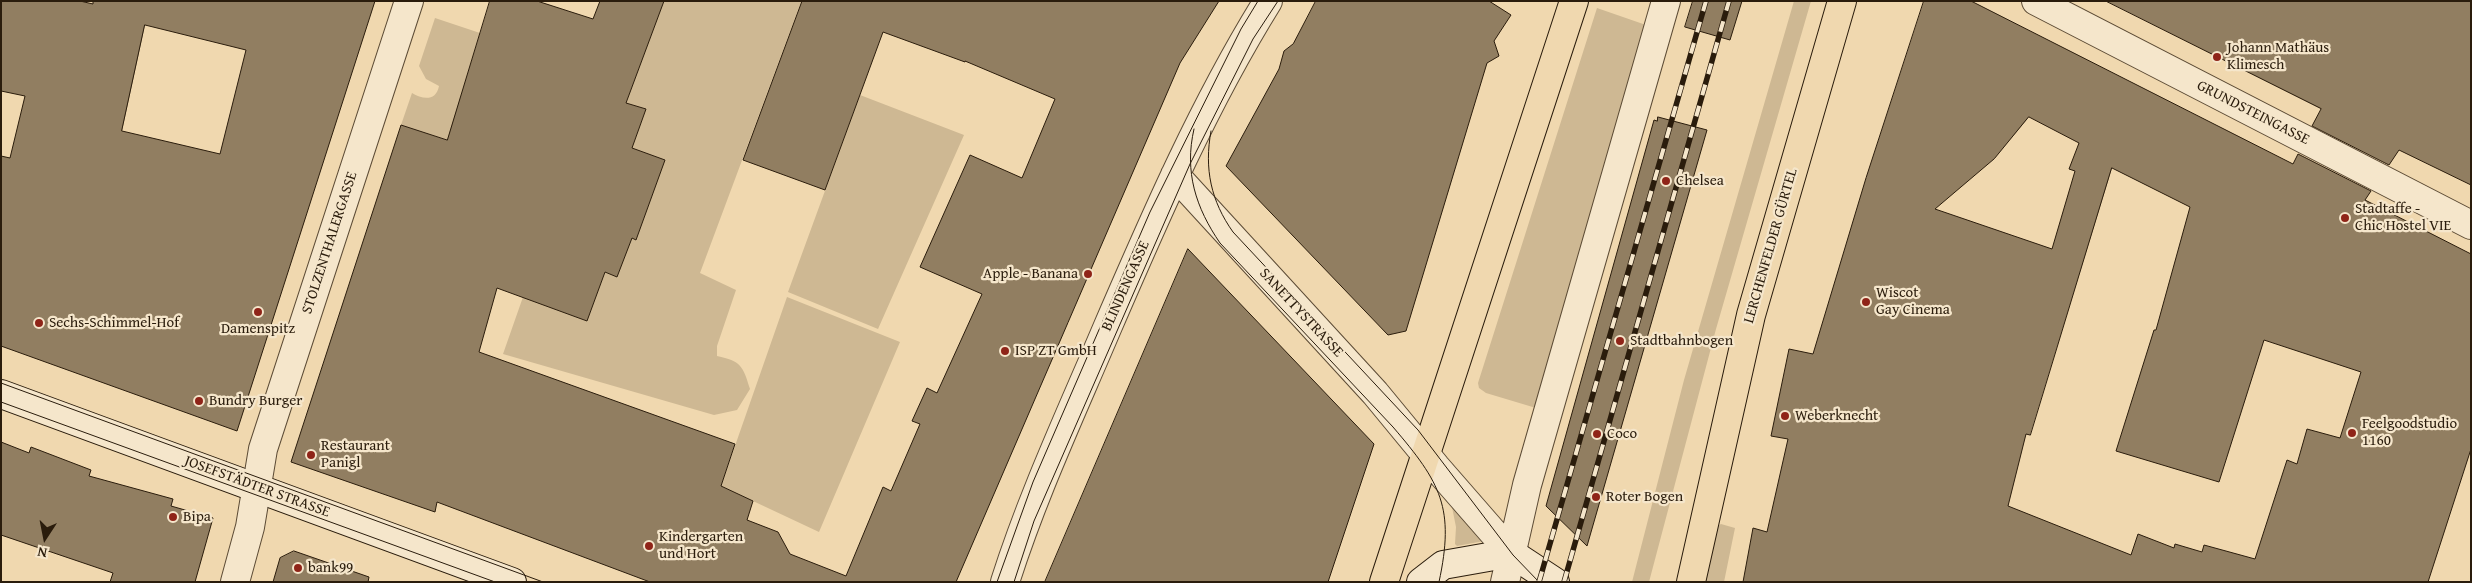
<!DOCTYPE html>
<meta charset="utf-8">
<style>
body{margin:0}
#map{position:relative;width:2472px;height:583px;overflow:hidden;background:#f0d8af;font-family:"Gentium Book Plus",serif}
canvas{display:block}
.frame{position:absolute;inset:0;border:2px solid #2a1c0c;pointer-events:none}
.north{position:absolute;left:20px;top:513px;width:50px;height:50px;-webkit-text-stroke:4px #f5e6cb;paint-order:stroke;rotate:191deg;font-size:14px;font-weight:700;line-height:20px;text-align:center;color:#2a1c0c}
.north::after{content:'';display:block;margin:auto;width:18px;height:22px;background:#2a1c0c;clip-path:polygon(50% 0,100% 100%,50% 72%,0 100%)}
</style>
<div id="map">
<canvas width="2472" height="583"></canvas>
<div class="frame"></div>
<div class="north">N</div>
</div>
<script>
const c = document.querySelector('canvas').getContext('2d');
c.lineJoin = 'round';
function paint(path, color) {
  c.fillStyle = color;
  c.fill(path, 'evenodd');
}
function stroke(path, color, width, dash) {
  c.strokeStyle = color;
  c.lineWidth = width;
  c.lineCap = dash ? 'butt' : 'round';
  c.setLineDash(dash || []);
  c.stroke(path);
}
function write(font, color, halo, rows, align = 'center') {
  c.font = font + ' "Gentium Book Plus",serif';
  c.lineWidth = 4.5;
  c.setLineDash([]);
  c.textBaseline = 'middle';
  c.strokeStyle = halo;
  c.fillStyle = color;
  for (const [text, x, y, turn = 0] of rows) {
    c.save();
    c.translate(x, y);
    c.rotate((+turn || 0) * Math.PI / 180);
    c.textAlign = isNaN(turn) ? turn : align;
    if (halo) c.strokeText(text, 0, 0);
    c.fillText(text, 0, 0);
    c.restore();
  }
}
paint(new Path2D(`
 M 664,1 L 801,2 L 700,273 L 736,290 L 717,346 L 717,356 C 741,361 743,366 750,389 L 737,410 L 714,415 L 503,354 L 523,297 L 587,321 L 605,272 L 617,277 L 632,238 L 636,240 L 665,160 L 632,148 L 646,109 L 626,103 Z
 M 1794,1 L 1811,1 L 1716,329 L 1649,582 L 1632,582 L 1684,380 Z
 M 1597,8 L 1646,25 L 1536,408 L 1486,393 L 1479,388 L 1478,383 Z
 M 435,18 L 480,33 L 447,140 L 401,125 L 412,93 C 422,99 436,102 439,86 L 426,79 L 419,66 Z
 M 860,95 L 964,135 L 878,329 L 788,292 Z
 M 787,297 L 900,342 L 819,532 L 721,486 Z
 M 1463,500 L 1484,541 L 1457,546 L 1455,544 L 1456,527 L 1452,507 Z
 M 1721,524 L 1735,528 L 1724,582 L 1705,582 L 1717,526 Z`), '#ceb893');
const building = new Path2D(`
 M 1,1 L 80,1 L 93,4 L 93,1 L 375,1 L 237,431 L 1,346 L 1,156 L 10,158 L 25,96 L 1,91 ZM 145,25 L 246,50 L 220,154 L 122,131 Z
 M 490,1 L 537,1 L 593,19 L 600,1 L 664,1 L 626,103 L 646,109 L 632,148 L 665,160 L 636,240 L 632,238 L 617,277 L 605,272 L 587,321 L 497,288 L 479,352 L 735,444 L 721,486 L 753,501 L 747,520 L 778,532 L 790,554 L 846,576 L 883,487 L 891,491 L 920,424 L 912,421 L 927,388 L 937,393 L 982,294 L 920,267 L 970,155 L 1022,178 L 1055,99 L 965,61 L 965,62 L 883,32 L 825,190 L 743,160 L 802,1 L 1219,1 L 1180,63 L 956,582 L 650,582 L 437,502 L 435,512 L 291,462 L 401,125 L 447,140 Z
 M 1316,1 L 1489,1 L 1511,15 L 1494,41 L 1499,56 L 1487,63 L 1406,331 L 1388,335 L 1226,166 L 1279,69 L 1284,51 L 1293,44 Z
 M 1693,1 L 1742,1 L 1730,40 L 1685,27 Z
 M 1924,1 L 1971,1 L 2293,164 L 2298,154 L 2371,191 L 2365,200 L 2471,254 L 2471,449 L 2428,582 L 1743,582 L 1753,528 L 1767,532 L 1788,439 L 1771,436 L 1789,349 L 1813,354 L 1866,178 ZM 2029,117 L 2079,143 L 2069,169 L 2075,171 L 2052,249 L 1935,209 L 1994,159 ZM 2112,168 L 2190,207 L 2156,330 L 2154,330 L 2116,451 L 2219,482 L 2264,340 L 2361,372 L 2340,438 L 2307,429 L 2297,464 L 2287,460 L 2255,559 L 2204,545 L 2202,552 L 2175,544 L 2174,548 L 2138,534 L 2131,555 L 2008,506 L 2026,434 L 2030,435 Z
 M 2106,1 L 2471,1 L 2471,185 L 2399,150 L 2389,165 L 2312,126 L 2321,109 Z
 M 1658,117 L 1707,130 L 1587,546 L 1546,506 L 1654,120 L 1657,121 Z
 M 1188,249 L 1374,444 L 1328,582 L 1045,582 Z
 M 1,442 L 29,453 L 31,447 L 91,470 L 89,476 L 173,499 L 171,506 L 213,518 L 195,582 L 110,582 L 113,573 L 1,535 Z
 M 294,551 L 369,577 L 368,582 L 273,582 L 280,558 Z`);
paint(building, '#917e61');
stroke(building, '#2a1c0c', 1);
const street = new Path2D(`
 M 2036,1 L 2471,225
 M 1175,175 L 1375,393 L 1436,467 L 1511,553
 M 235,582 L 250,527 L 263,449 L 409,1
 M 1005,582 C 1033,494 1072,411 1108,326 C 1156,215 1204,104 1268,1
 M 1505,582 L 1527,485 L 1666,1`);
const secondary = new Path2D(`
 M 1,394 L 512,582
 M 1421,582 L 1443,565 L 1511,553 L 1555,582`);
const primary = new Path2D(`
 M 1384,582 L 1574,1
 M 1691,582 L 1751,315 L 1842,1`);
stroke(street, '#5c4b35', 30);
stroke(secondary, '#2a1c0c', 30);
stroke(primary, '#2a1c0c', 30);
stroke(street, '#f5e6cb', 28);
stroke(secondary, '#f5e6cb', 28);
stroke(primary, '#f0d8af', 28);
stroke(new Path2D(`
 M 1194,129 C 1184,172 1196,208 1220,243 L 1393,427 C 1441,483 1455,508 1439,582
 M 1211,131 C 1204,169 1211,201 1233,232 L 1418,430 L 1513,555 L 1539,582
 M 1,383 L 543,582
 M 1,402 L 495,582
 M 997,582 L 1033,482 L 1150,212 L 1241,29 L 1258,1
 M 1014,582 L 1034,521 L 1190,164 L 1253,39 L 1278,1`), '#2a1c0c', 1);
const rail = new Path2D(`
 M 1539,582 L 1706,1
 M 1564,582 L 1729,1`);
stroke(rail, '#2a1c0c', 5.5);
stroke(rail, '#f5e6cb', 4, [11]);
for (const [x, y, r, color] of [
 [2217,57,5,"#8f2418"],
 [1666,181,5,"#8f2418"],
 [2345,218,5,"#8f2418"],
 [1088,274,5,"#8f2418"],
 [1866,302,5,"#8f2418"],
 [258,312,5,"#8f2418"],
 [39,323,5,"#8f2418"],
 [1620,341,5,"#8f2418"],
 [1005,351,5,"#8f2418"],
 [199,401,5,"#8f2418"],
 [1785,416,5,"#8f2418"],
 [2352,433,5,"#8f2418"],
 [1597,434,5,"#8f2418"],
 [311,455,5,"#8f2418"],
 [1596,497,5,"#8f2418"],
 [173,517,5,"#8f2418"],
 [649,546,5,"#8f2418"],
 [298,568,5,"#8f2418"]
]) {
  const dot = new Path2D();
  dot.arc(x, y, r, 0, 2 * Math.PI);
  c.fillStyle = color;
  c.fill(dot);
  stroke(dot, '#f5e6cb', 2);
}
write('15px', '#2a1c0c', '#f5e6cb', [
 ["Johann Mathäus",2227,48],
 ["Klimesch",2227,65],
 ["Chelsea",1676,181],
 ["Stadtaffe -",2355,209],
 ["Chic Hostel VIE",2355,226],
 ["Apple - Banana",1078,274,"right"],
 ["Wiscot",1876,293],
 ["Gay Cinema",1876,310],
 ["Sechs-Schimmel-Hof",49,323],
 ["Damenspitz",258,329,"center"],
 ["Stadtbahnbogen",1630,341],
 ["ISP ZT GmbH",1015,351],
 ["Bundry Burger",209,401],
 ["Weberknecht",1795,416],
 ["Feelgoodstudio",2362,424],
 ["1160",2362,441],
 ["Coco",1607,434],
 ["Restaurant",321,446],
 ["Panigl",321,463],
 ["Roter Bogen",1606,497],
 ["Bipa",183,517],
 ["Kindergarten",659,537],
 ["und Hort",659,554],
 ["bank99",308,568]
], 'left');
write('15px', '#2a1c0c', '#f5e6cb', [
 ["GRUNDSTEINGASSE",2253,113,27],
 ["STOLZENTHALERGASSE",330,243,-72],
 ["LERCHENFELDER GÜRTEL",1771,246,-74],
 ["BLINDENGASSE",1126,286,-66],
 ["SANETTYSTRASSE",1301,313,47],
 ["JOSEFSTÄDTER STRASSE",257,487,20]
]);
</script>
